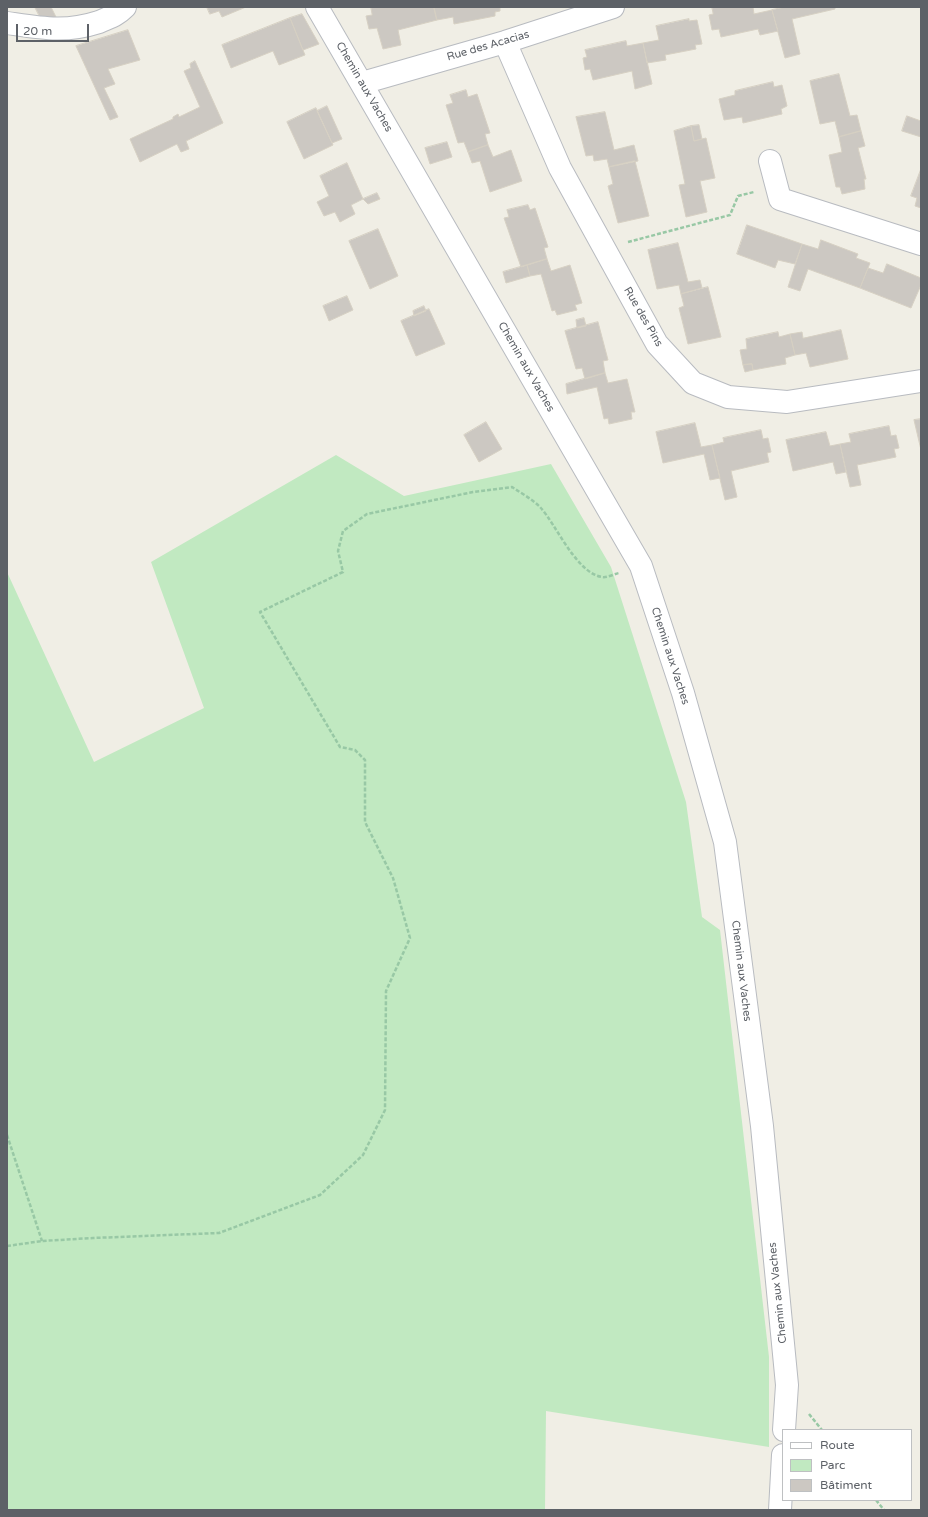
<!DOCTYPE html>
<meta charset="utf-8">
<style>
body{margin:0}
#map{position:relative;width:928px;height:1517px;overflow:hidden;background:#f0eee5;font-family:"Varela Round",sans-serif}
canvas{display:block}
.frame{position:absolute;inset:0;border:8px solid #5d6167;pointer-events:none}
.legend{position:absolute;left:782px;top:1429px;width:130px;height:72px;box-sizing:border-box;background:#fff;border:1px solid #bec0c2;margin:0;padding:5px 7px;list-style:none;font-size:12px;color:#5d6167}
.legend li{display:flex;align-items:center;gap:8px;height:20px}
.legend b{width:20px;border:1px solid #bec0c2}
.scale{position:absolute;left:16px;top:24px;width:73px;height:18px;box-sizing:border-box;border:2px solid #5d6167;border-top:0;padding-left:5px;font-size:12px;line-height:14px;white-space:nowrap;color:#5d6167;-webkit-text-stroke:3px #fff;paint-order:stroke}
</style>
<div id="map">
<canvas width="928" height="1517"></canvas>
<div class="frame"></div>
<ul class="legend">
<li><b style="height:5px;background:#fff"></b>Route</li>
<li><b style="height:11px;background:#c1e9c1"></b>Parc</li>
<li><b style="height:11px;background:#ccc8c2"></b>Bâtiment</li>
</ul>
<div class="scale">20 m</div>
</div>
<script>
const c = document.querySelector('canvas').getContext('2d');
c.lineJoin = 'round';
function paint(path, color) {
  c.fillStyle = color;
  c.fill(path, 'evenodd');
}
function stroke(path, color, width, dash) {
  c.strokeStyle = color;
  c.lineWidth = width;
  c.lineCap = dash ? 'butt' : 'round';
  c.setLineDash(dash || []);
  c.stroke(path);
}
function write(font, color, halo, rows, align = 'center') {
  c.font = font + ' "Varela Round",sans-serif';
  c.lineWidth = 3;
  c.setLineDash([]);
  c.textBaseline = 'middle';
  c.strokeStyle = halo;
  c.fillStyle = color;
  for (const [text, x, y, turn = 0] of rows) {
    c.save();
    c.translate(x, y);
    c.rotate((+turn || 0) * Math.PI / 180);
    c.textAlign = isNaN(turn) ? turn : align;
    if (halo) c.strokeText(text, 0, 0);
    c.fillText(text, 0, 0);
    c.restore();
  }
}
paint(new Path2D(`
 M 336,455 L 404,496 L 551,464 L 611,567 L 686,802 L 702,917 L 720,930 L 769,1357 L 769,1447 L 546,1411 L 545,1510 L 7,1510 L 7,572 L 94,762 L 204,708 L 151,562 Z`), '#c1e9c1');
const building = new Path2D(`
 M 35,7 L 51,7 L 59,23 L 42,21 Z
 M 207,7 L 246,7 L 222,17 L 219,11 L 210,14 Z
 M 371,7 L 434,7 L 437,20 L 398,30 L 401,45 L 383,49 L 377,28 L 369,29 L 366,16 L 372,15 Z
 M 434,7 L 500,7 L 500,11 L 495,12 L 495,16 L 454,24 L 453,17 L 437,20 Z
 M 712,7 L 753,7 L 754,14 L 772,10 L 778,31 L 760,35 L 758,29 L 721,37 L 719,29 L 712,30 L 709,15 L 713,14 Z
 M 785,7 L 835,7 L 835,9 L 792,19 L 800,54 L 785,58 L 772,10 Z
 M 302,14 L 319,44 L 303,50 L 290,18 Z
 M 290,18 L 305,55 L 279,65 L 273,51 L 231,68 L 222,45 Z
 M 689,19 L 689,21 L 697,20 L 702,44 L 695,45 L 696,49 L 665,55 L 666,60 L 647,63 L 643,43 L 659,40 L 656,26 Z
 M 128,30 L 140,60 L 108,69 L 115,84 L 104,88 L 118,117 L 110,120 L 76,46 Z
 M 626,41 L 627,46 L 643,43 L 652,84 L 635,89 L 632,71 L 593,80 L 590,69 L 585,70 L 583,58 L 587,57 L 585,50 Z
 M 195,61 L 223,123 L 186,141 L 189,149 L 181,152 L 177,144 L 140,162 L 130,139 L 173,119 L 173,117 L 178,114 L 179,117 L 200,107 L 184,71 L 191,68 L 190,64 Z
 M 839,74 L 850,116 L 857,115 L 861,131 L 839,137 L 835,121 L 820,124 L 810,81 Z
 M 773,82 L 774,87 L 782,85 L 787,106 L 781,109 L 782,114 L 743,123 L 742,117 L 724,120 L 719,99 L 735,95 L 735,91 Z
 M 466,90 L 468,97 L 477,94 L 490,133 L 485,134 L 488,145 L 468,152 L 464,142 L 458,143 L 446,105 L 453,103 L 450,95 Z
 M 327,106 L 342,139 L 332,143 L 317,111 Z
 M 316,108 L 333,145 L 304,159 L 287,122 Z
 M 605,112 L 614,150 L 634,145 L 638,161 L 609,167 L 607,159 L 594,161 L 593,155 L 586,156 L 576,117 Z
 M 907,116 L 921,121 L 921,137 L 902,131 Z
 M 699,125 L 702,139 L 694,141 L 691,126 Z
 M 691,126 L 694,141 L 706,138 L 715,178 L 700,181 L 707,212 L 686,217 L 679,185 L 685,184 L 674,131 Z
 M 861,131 L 865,146 L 858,148 L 866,179 L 864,179 L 865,189 L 842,194 L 840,187 L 836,187 L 829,155 L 842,152 L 839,137 Z
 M 447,142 L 452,157 L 430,164 L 425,148 Z
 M 488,145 L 493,157 L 511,150 L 522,181 L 490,192 L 480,161 L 472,163 L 468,152 Z
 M 635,161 L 649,216 L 618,223 L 608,186 L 613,184 L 609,167 Z
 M 347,163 L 363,199 L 351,205 L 355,214 L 340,222 L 335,212 L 324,216 L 317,202 L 329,196 L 320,176 Z
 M 921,169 L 921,208 L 915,206 L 917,198 L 911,196 Z
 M 377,193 L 380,199 L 368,204 L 363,199 Z
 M 528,205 L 530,210 L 535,208 L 548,247 L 544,248 L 547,259 L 521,267 L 504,218 L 509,217 L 507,210 Z
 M 747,225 L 802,244 L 795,264 L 778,260 L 775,268 L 737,254 Z
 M 378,229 L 398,276 L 370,289 L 349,241 Z
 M 821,240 L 858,254 L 856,258 L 870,263 L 860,288 L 808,269 L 800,291 L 788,287 L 802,244 L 818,249 Z
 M 678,243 L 688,282 L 700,280 L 702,288 L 681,294 L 679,285 L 657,289 L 648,250 Z
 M 547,259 L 551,271 L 570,265 L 582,303 L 575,305 L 577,310 L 557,315 L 555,310 L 552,311 L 541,274 L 530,276 L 527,265 Z
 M 887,264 L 921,278 L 921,285 L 911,308 L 860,288 L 868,268 L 883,273 Z
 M 527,265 L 530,276 L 506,283 L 503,272 Z
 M 708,287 L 721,337 L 688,344 L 679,308 L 684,306 L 681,294 Z
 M 347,296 L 353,310 L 329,321 L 323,306 Z
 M 424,306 L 426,311 L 414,316 L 413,311 Z
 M 429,309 L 445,344 L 416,356 L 401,321 Z
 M 584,318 L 586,326 L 577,328 L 576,320 Z
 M 598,322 L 608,360 L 603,361 L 605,373 L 585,379 L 582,368 L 576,369 L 565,331 Z
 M 841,330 L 848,359 L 810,367 L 806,353 L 795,355 L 790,334 L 802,332 L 803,338 Z
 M 778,332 L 779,337 L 790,334 L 795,355 L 785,358 L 786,364 L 753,370 L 752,364 L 743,365 L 740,350 L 747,349 L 746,339 Z
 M 752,364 L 753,370 L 745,372 L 743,365 Z
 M 605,373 L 608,383 L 627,379 L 635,412 L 631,412 L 632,419 L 609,424 L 608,418 L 604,419 L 597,387 L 567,394 L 566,384 Z
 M 921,419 L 921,450 L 914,420 Z
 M 486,422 L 502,449 L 479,462 L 464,435 Z
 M 695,423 L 701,447 L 712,445 L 720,478 L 710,480 L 704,454 L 663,463 L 656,432 Z
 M 889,426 L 891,436 L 896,435 L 899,448 L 894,449 L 896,457 L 857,465 L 861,485 L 850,487 L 840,444 L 851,442 L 849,434 Z
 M 761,430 L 763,439 L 768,438 L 771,452 L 767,453 L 769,462 L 731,471 L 737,497 L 725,500 L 712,445 L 724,442 L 723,438 Z
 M 826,432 L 830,446 L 840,444 L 846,472 L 836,474 L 833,462 L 793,471 L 786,440 Z`);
paint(building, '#ccc8c2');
stroke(building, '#d6d0c3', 1);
const minor = new Path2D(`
 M 317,7 L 641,566 L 683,693 L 725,842 L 762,1126 L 787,1385 L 784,1430
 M 7,23 C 41,28 65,33 99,22 C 110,17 116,16 125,7
 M 505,42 L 560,168 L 657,344 L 693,383 L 728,397 L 787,402 L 921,381
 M 362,83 L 505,42 L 613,7
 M 770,161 L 780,199 L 921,244
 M 780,1510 L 783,1455`);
stroke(minor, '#b8bbc0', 24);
stroke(new Path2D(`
 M 628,242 L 730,215 L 738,196 L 754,192
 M 7,1135 L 42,1241
 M 7,1246 L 42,1241 L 93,1238 L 219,1233 L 320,1195 L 363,1155 L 385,1110 L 386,991 L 410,938 L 393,878 L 365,822 L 365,760 L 355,750 L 340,747 L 260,612 L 343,572 L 338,551 L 343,531 L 367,514 L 473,492 L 512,487 C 521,493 532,499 540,507 C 556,524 576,573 602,577 C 607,578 614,574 619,573
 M 809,1414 L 822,1430
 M 876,1500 L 884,1510`), '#98c8a5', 2.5, [4, 2]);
stroke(minor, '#fff', 22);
write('11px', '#5d6167', '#fff', [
 ["Rue des Acacias",488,46,-16],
 ["Chemin aux Vaches",364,87,60],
 ["Rue des Pins",643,317,60],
 ["Chemin aux Vaches",526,367,60],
 ["Chemin aux Vaches",670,656,72],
 ["Chemin aux Vaches",741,971,83],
 ["Chemin aux Vaches",778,1293,-96]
]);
</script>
